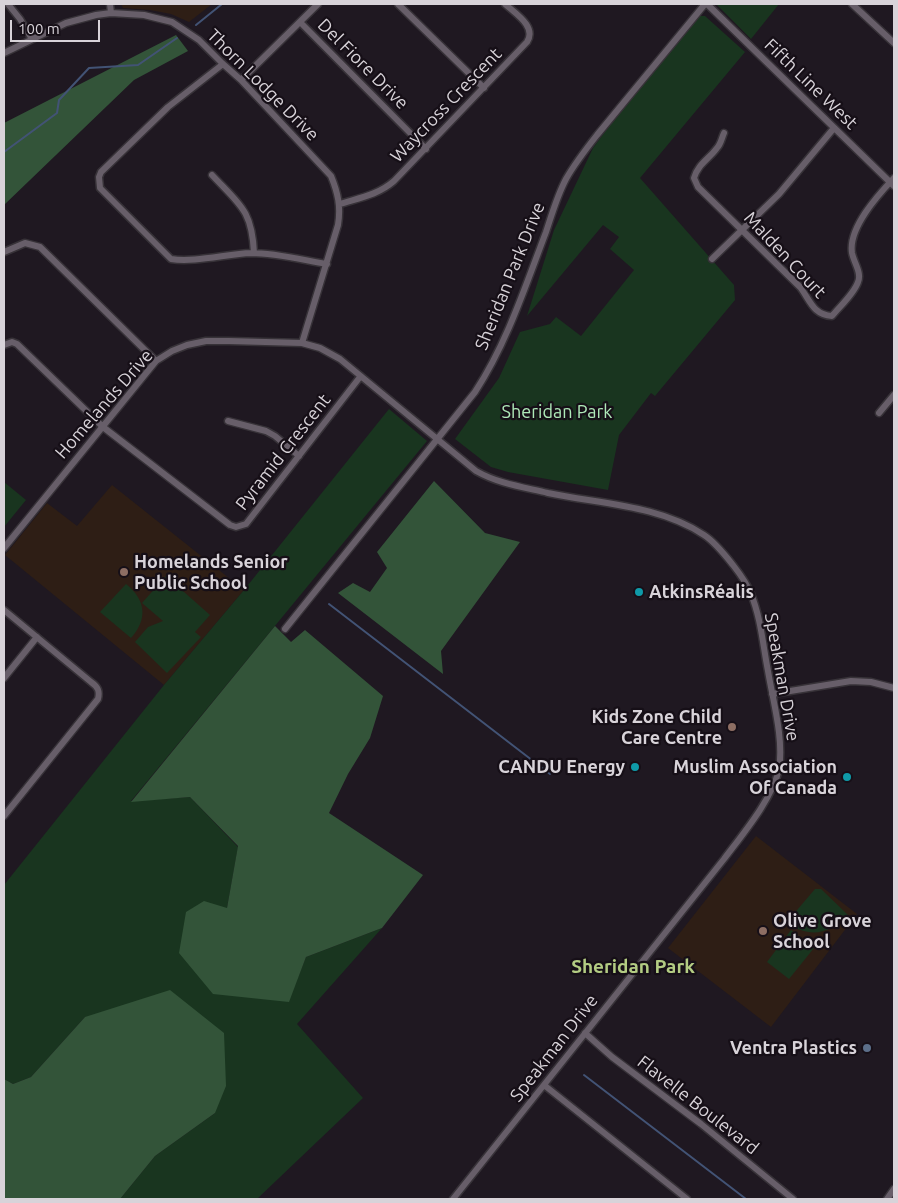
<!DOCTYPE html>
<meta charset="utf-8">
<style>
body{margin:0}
#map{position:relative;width:898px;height:1203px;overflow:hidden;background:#1f1821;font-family:Ubuntu,sans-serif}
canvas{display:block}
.frame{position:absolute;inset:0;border:5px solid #d8d3d9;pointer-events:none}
.scale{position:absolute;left:10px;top:20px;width:90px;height:22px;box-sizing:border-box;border:2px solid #d8d3d9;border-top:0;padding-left:6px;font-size:15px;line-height:18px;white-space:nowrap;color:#d8d3d9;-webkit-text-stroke:4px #160f17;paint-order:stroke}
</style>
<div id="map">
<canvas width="898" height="1203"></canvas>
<div class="frame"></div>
<div class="scale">100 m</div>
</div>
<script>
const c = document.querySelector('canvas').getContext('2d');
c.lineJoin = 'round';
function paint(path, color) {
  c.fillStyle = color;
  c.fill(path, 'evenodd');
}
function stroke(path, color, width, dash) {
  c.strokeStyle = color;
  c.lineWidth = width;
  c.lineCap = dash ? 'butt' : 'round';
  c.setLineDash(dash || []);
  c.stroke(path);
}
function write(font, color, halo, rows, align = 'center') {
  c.font = font + ' Ubuntu,sans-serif';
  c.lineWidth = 4.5;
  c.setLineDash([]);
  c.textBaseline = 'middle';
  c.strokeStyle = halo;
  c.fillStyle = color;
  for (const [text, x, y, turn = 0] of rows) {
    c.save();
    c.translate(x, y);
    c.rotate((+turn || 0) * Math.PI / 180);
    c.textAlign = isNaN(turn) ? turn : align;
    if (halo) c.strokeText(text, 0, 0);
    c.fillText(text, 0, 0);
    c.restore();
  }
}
paint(new Path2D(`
 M 121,4 L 212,4 L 189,22 L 171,14 L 150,10 L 123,8 Z
 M 112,485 L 244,590 L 164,685 L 5,555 L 47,503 L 77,526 Z
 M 756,836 L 857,914 L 771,1027 L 668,948 Z`), '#2e1e15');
paint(new Path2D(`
 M 716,4 L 779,4 L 751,39 Z
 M 697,16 L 705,16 L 745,52 L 640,178 L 734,285 L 735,300 L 655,396 L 651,393 L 619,435 L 608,490 L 508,472 L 491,467 L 455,439 L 499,378 L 520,332 L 550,324 L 556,317 L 581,336 L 634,270 L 610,249 L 619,237 L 603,225 L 527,316 L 554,230 L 593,148 L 615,118 Z
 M 389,409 L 427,441 L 131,801 L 190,797 L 238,847 L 227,908 L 288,1002 L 306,957 L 382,928 L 297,1024 L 363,1098 L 257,1199 L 120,1199 L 155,1156 L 215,1113 L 85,1017 L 31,1077 L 13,1084 L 4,1079 L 4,885 L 164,685 L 244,590 Z
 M 4,482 L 26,500 L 4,527 Z
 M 166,576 L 210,615 L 195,632 L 201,637 L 167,673 L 135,642 L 148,627 L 163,621 L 142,603 Z
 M 126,584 C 146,600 148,619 131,638 L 100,612 Z
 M 815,889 L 821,889 L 848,915 C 828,935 810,938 786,923 Z
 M 791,930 L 814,948 L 789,979 L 767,962 Z`), '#19351f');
paint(new Path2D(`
 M 176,35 L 188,51 L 134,80 L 4,205 L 4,123 Z
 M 434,481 L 485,533 L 520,542 L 441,651 L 443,674 L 338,593 L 353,583 L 370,592 L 387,568 L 377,552 Z
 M 275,626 L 291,642 L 305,630 L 383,696 L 370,738 L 348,774 L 329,813 L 423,875 L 382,928 L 306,957 L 289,1002 L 213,994 L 179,953 L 186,912 L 204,901 L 227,908 L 238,846 L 190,797 L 131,802 Z
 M 170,990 L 224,1033 L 226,1086 L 215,1113 L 155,1156 L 120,1199 L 4,1199 L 4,1079 L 13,1084 L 31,1077 L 85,1017 Z`), '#335439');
stroke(new Path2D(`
 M 196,25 L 222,4
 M 4,152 L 57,113 L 59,100 L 89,68 L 138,65 L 177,38
 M 329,604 L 550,774
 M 584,1075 L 746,1199`), '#425375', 2);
const minor = new Path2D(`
 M 8,4 L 20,19 L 32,39
 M 110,4 L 111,13
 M 398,4 L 484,88
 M 707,4 L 894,186
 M 852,4 L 894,43
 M 300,22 L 426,149
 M 4,53 L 66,23 L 96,15 L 111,13 L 144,15 L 172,22 L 199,40 L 223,64 L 241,80 L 331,176 C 338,193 341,207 338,225 L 302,343
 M 223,64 L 168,107 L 101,172 L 99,177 L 100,188 L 171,259 C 193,263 227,254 251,253 C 276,253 303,260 327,264
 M 241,80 L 318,4
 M 724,133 C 722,137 721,144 717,148 C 709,159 698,164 694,178 L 698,187 L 800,287 C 810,300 813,315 832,316 C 840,306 854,294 858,282 C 862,273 854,263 852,253 C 848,228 878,195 894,178
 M 212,175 C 240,205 252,210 254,253
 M 340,204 C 359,198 378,195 394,181 L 527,42 C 537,27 516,14 505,4
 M 4,252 L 25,243 L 40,247 L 156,361
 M 712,259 L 779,194 L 834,128
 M 4,345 L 12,342 L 17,344 L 103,427 L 230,525 L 236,527 L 246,524 L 360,377
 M 879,413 L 894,395
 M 228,421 L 266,431 L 275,436 L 299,456
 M 4,548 L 156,361 L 172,351 L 187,345 L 206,341 L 229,341 L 302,343 L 320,348 L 340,359 L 476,471 C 499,484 523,487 548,493 C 600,504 659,505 704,535 C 715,542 725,555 733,565 C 740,574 747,583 751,594 C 761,618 763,646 768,671 C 773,701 784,739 779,769 C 773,798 742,835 724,859 L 453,1199
 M 4,610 L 91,682 C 98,687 100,691 98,699 L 4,816
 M 285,629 L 475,392 C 507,343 525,287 546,232 C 552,214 557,196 566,179 C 575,163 586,149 597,135 L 705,4
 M 4,678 L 37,637
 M 772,694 L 851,681 L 871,682 L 894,688
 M 585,1033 L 612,1057 L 701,1124 L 793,1199
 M 544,1085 L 687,1199
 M 887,1199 L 894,1189`);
stroke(minor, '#373238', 9);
stroke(minor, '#675e69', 6);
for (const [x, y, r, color] of [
 [124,572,5,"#8d6e63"],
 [639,592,5,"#0f9aa8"],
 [732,727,5,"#8d6e63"],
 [635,767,5,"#0f9aa8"],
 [847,777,5,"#0f9aa8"],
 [763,931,5,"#8d6e63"],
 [867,1048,5,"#5c6f8a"]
]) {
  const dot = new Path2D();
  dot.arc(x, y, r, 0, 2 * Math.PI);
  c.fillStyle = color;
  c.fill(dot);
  stroke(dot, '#160f17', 2);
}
write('18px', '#d8d3d9', '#160f17', [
 ["Del Fiore Drive",363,64,45],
 ["Fifth Line West",811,84,44],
 ["Thorn Lodge Drive",263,85,45],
 ["Waycross Crescent",446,105,-46],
 ["Malden Court",785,255,47],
 ["Sheridan Park Drive",510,276,-68],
 ["Homelands Drive",104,404,-49],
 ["Pyramid Crescent",283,452,-52],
 ["Speakman Drive",782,677,80],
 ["Speakman Drive",554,1048,-52],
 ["Flavelle Boulevard",698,1105,38]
]);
write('18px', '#aee9b8', '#160f17', [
 ["Sheridan Park",557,412]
]);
write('bold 18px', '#d8d3d9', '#160f17', [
 ["Homelands Senior",134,562,"left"],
 ["Public School",134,583,"left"],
 ["AtkinsRéalis",649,592,"left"],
 ["Kids Zone Child",722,717],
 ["Care Centre",722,738],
 ["CANDU Energy",625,767],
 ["Muslim Association",837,767],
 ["Of Canada",837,788],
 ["Olive Grove",773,921,"left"],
 ["School",773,942,"left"],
 ["Ventra Plastics",857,1048]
], 'right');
write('bold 19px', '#b3cc83', '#160f17', [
 ["Sheridan Park",633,967]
]);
</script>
